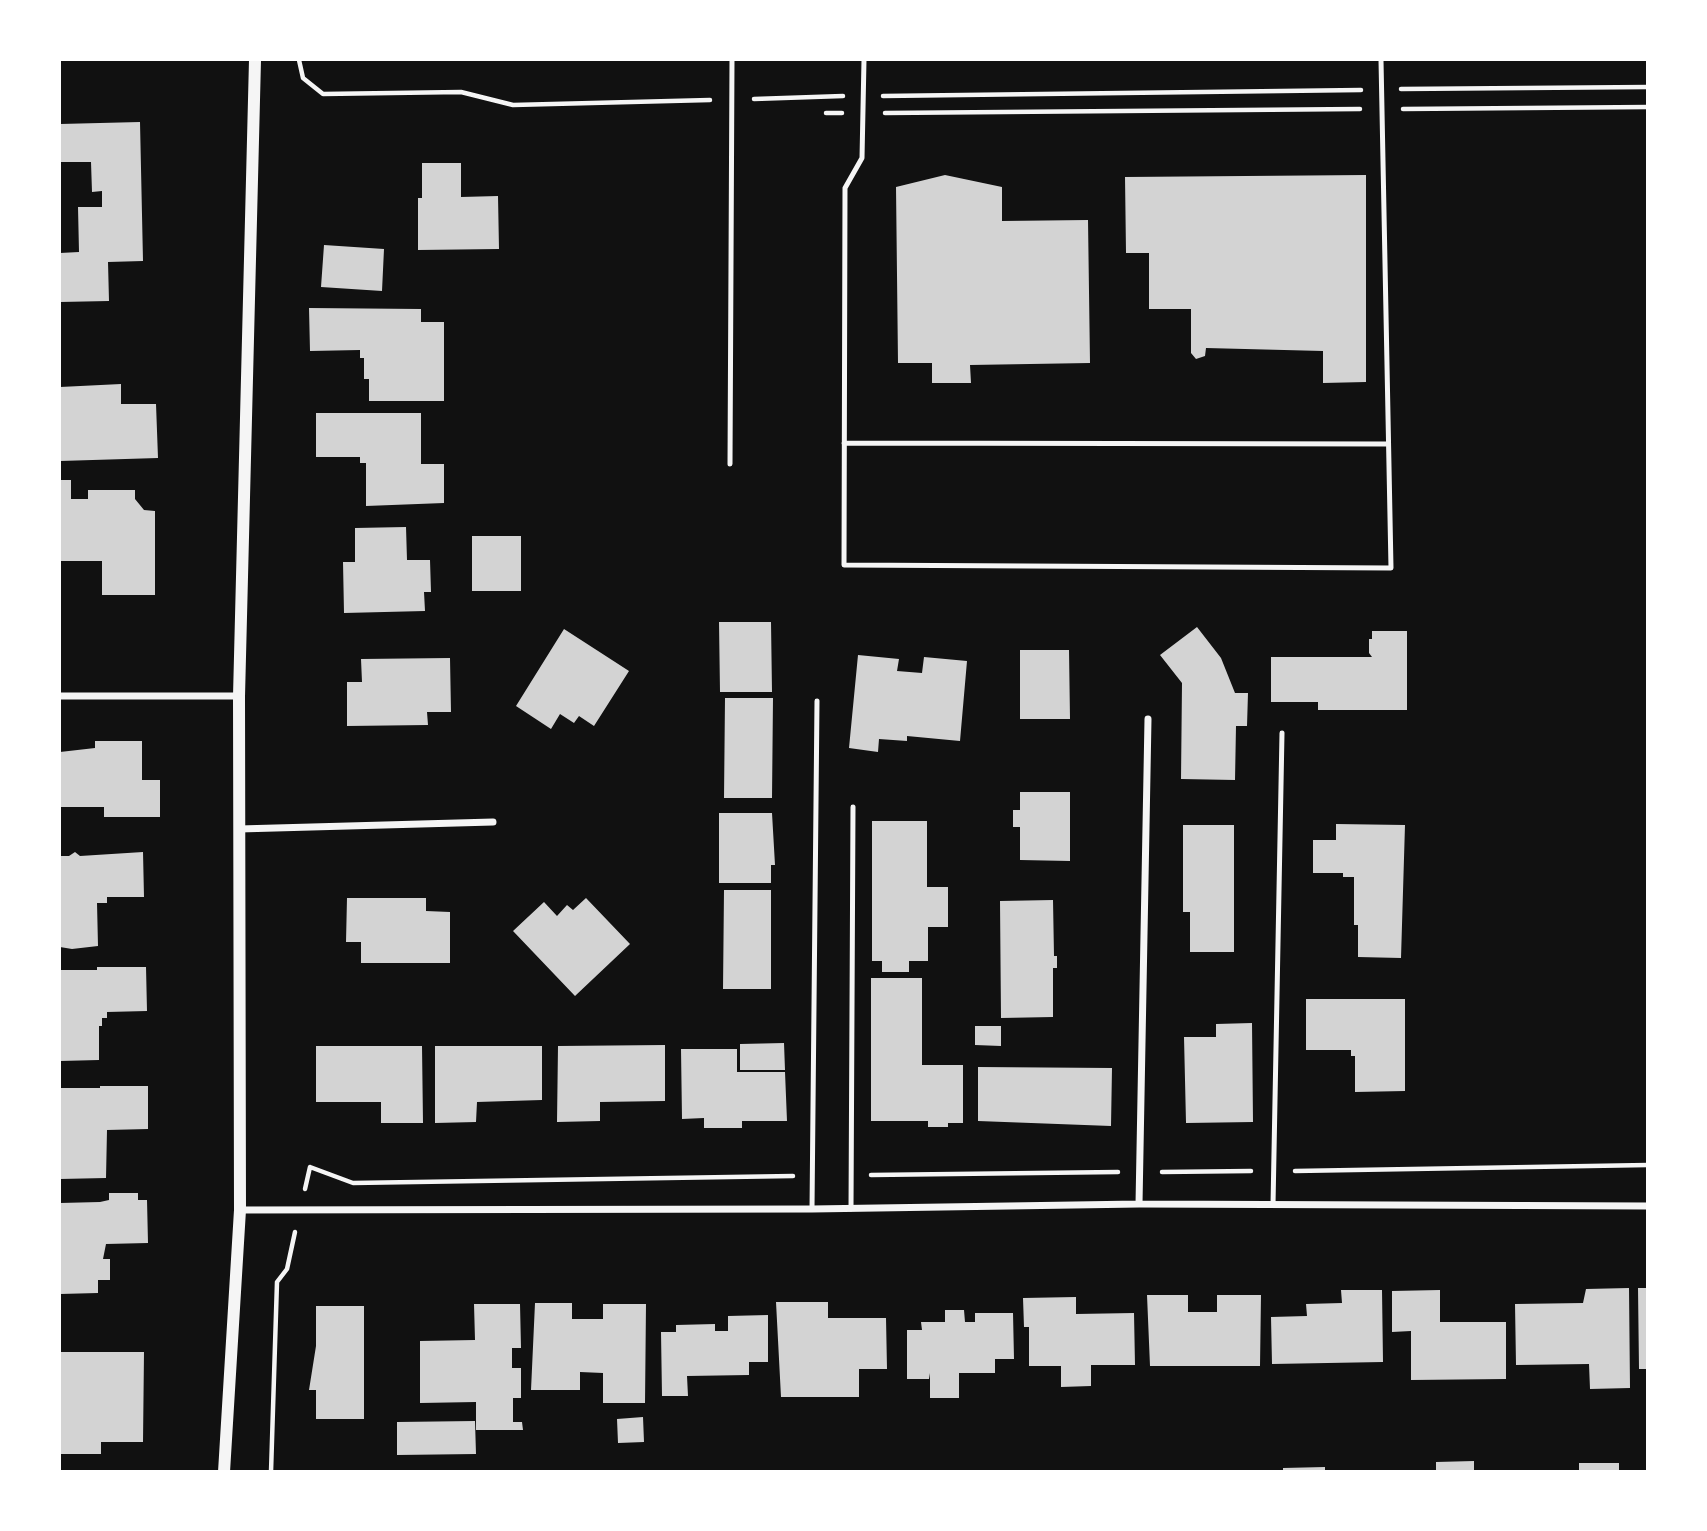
<!DOCTYPE html>
<style>
body{margin:0}
#map{position:relative;width:1707px;height:1531px;overflow:hidden;background:#111;font-family:Ubuntu,sans-serif}
canvas{display:block}
.frame{position:absolute;inset:0;border:61px solid #fff;pointer-events:none}
</style>
<div id="map">
<canvas width="1707" height="1531"></canvas>
<div class="frame"></div>
</div>
<script>
const c = document.querySelector('canvas').getContext('2d');
c.lineJoin = 'round';
function paint(path, color) {
  c.fillStyle = color;
  c.fill(path, 'evenodd');
}
function stroke(path, color, width, dash) {
  c.strokeStyle = color;
  c.lineWidth = width;
  c.lineCap = dash ? 'butt' : 'round';
  c.setLineDash(dash || []);
  c.stroke(path);
}
paint(new Path2D(`
 M 140,122 L 143,261 L 108,262 L 109,301 L 60,302 L 60,253 L 79,252 L 78,207 L 102,207 L 102,191 L 92,192 L 91,162 L 60,162 L 60,124 Z
 M 422,163 L 461,163 L 461,197 L 498,196 L 499,249 L 418,250 L 418,198 L 422,198 Z
 M 945,175 L 1002,187 L 1002,221 L 1088,220 L 1090,363 L 970,365 L 971,383 L 932,383 L 932,363 L 898,363 L 896,187 Z
 M 1366,175 L 1366,382 L 1323,383 L 1323,351 L 1206,348 L 1205,356 L 1196,359 L 1191,353 L 1191,309 L 1149,309 L 1149,253 L 1126,253 L 1125,177 Z
 M 324,245 L 384,249 L 382,291 L 321,287 Z
 M 309,308 L 421,309 L 421,322 L 444,322 L 444,401 L 369,401 L 369,379 L 364,379 L 364,358 L 360,358 L 360,350 L 310,351 Z
 M 121,384 L 121,404 L 156,404 L 158,458 L 60,461 L 60,387 Z
 M 316,413 L 421,413 L 421,464 L 444,464 L 444,503 L 366,506 L 366,463 L 360,463 L 360,457 L 316,457 Z
 M 60,480 L 71,480 L 71,499 L 88,499 L 88,490 L 135,490 L 135,499 L 144,510 L 155,511 L 155,595 L 102,595 L 102,561 L 60,561 Z
 M 406,527 L 407,560 L 430,560 L 431,592 L 424,592 L 425,611 L 344,613 L 343,562 L 355,562 L 355,528 Z
 M 472,536 L 521,536 L 521,591 L 472,591 Z
 M 719,622 L 771,622 L 772,692 L 720,692 Z
 M 1197,627 L 1221,658 L 1235,693 L 1248,693 L 1247,726 L 1236,726 L 1235,780 L 1181,779 L 1182,683 L 1160,655 Z
 M 564,629 L 629,671 L 594,726 L 579,716 L 574,723 L 560,714 L 551,729 L 516,706 Z
 M 1372,631 L 1407,631 L 1407,710 L 1318,710 L 1318,702 L 1271,702 L 1271,657 L 1372,657 L 1369,653 L 1369,639 L 1372,639 Z
 M 1020,650 L 1069,650 L 1070,719 L 1020,719 Z
 M 858,655 L 899,659 L 897,671 L 922,673 L 924,657 L 967,661 L 960,741 L 907,736 L 907,741 L 879,739 L 878,752 L 849,748 Z
 M 450,658 L 451,712 L 427,712 L 428,725 L 347,726 L 347,682 L 362,682 L 361,659 Z
 M 725,698 L 773,698 L 772,798 L 724,798 Z
 M 95,741 L 142,741 L 142,780 L 160,780 L 160,817 L 104,817 L 104,807 L 60,807 L 60,752 L 95,748 Z
 M 1020,792 L 1070,792 L 1070,861 L 1020,860 L 1020,827 L 1013,827 L 1013,810 L 1020,810 Z
 M 719,813 L 772,813 L 775,865 L 771,865 L 771,883 L 719,883 Z
 M 872,821 L 927,821 L 927,887 L 948,887 L 948,927 L 928,927 L 928,961 L 909,961 L 909,972 L 882,972 L 882,961 L 872,961 Z
 M 1336,824 L 1405,825 L 1401,958 L 1358,957 L 1358,925 L 1354,925 L 1354,877 L 1343,877 L 1343,873 L 1313,873 L 1313,840 L 1336,840 Z
 M 1183,825 L 1234,825 L 1234,952 L 1190,952 L 1190,912 L 1183,912 Z
 M 75,852 L 80,856 L 143,852 L 144,897 L 107,897 L 107,903 L 97,903 L 98,946 L 72,949 L 60,947 L 60,856 L 69,856 Z
 M 724,890 L 771,890 L 771,989 L 723,989 Z
 M 347,898 L 426,898 L 426,911 L 450,912 L 450,963 L 361,963 L 361,942 L 346,942 Z
 M 586,898 L 630,944 L 575,996 L 513,931 L 544,902 L 557,916 L 567,905 L 573,910 Z
 M 1053,900 L 1054,956 L 1057,956 L 1057,968 L 1053,968 L 1053,1017 L 1001,1018 L 1000,901 Z
 M 97,967 L 146,967 L 147,1011 L 107,1012 L 107,1018 L 102,1018 L 102,1026 L 99,1026 L 99,1060 L 60,1061 L 60,970 L 97,970 Z
 M 871,978 L 922,978 L 922,1065 L 963,1065 L 963,1123 L 948,1123 L 948,1127 L 928,1127 L 928,1121 L 871,1121 Z
 M 1306,999 L 1405,999 L 1405,1091 L 1355,1092 L 1355,1056 L 1351,1056 L 1351,1050 L 1306,1050 Z
 M 1252,1023 L 1253,1122 L 1186,1123 L 1184,1037 L 1216,1037 L 1216,1024 Z
 M 975,1026 L 1001,1026 L 1001,1046 L 975,1045 Z
 M 784,1043 L 785,1070 L 740,1070 L 740,1044 Z
 M 665,1045 L 665,1101 L 600,1102 L 600,1121 L 557,1122 L 558,1046 Z
 M 316,1046 L 422,1046 L 423,1123 L 381,1123 L 381,1102 L 316,1102 Z
 M 435,1046 L 542,1046 L 542,1100 L 477,1102 L 476,1122 L 435,1123 Z
 M 681,1049 L 737,1049 L 737,1072 L 785,1072 L 787,1121 L 742,1121 L 742,1128 L 704,1128 L 704,1118 L 682,1119 Z
 M 978,1067 L 1112,1068 L 1111,1126 L 978,1121 Z
 M 100,1086 L 148,1086 L 148,1129 L 107,1130 L 106,1178 L 60,1179 L 60,1088 L 100,1088 Z
 M 109,1193 L 138,1193 L 138,1200 L 147,1200 L 148,1243 L 106,1244 L 103,1259 L 110,1259 L 110,1280 L 98,1280 L 98,1293 L 60,1294 L 60,1203 L 100,1202 L 109,1200 Z
 M 1629,1288 L 1630,1388 L 1590,1389 L 1589,1364 L 1516,1365 L 1515,1304 L 1583,1303 L 1586,1289 Z
 M 1638,1288 L 1648,1288 L 1648,1369 L 1639,1369 Z
 M 1341,1290 L 1382,1290 L 1383,1362 L 1272,1364 L 1271,1317 L 1307,1316 L 1306,1304 L 1342,1303 Z
 M 1440,1290 L 1440,1322 L 1506,1322 L 1506,1379 L 1411,1380 L 1411,1331 L 1392,1332 L 1392,1291 Z
 M 1147,1295 L 1188,1295 L 1188,1312 L 1217,1312 L 1217,1295 L 1261,1295 L 1260,1366 L 1150,1366 Z
 M 1076,1297 L 1076,1314 L 1134,1313 L 1135,1365 L 1091,1365 L 1091,1386 L 1061,1387 L 1061,1366 L 1029,1366 L 1029,1327 L 1024,1327 L 1023,1298 Z
 M 776,1302 L 828,1302 L 828,1318 L 886,1318 L 887,1369 L 859,1369 L 859,1397 L 781,1397 Z
 M 535,1303 L 572,1303 L 572,1319 L 603,1319 L 603,1304 L 646,1304 L 645,1403 L 603,1403 L 603,1373 L 580,1372 L 580,1390 L 531,1390 Z
 M 474,1304 L 520,1304 L 521,1348 L 512,1348 L 512,1368 L 521,1368 L 521,1398 L 513,1398 L 513,1422 L 522,1422 L 523,1430 L 476,1430 L 476,1402 L 420,1403 L 420,1341 L 475,1340 Z
 M 316,1306 L 364,1306 L 364,1419 L 316,1419 L 316,1390 L 309,1390 L 316,1346 Z
 M 945,1310 L 964,1310 L 965,1322 L 975,1322 L 975,1313 L 1013,1313 L 1014,1359 L 995,1359 L 995,1373 L 959,1373 L 959,1398 L 930,1398 L 930,1373 L 929,1379 L 907,1379 L 907,1330 L 922,1330 L 921,1322 L 945,1322 Z
 M 768,1315 L 768,1362 L 749,1362 L 749,1375 L 687,1376 L 688,1396 L 662,1396 L 661,1332 L 676,1332 L 676,1325 L 715,1324 L 715,1331 L 728,1331 L 728,1316 Z
 M 61,1352 L 144,1352 L 143,1442 L 101,1442 L 101,1454 L 60,1454 Z
 M 643,1417 L 644,1442 L 618,1443 L 617,1419 Z
 M 475,1421 L 476,1454 L 397,1455 L 397,1422 Z
 M 1474,1461 L 1474,1472 L 1436,1472 L 1436,1462 Z
 M 1579,1463 L 1619,1463 L 1619,1472 L 1579,1472 Z
 M 1325,1467 L 1325,1472 L 1283,1472 L 1283,1468 Z`), '#d3d3d3');
stroke(new Path2D(`
 M 299,60 L 303,78 L 323,94 L 461,92 L 513,105 L 710,100
 M 1401,89 L 1648,87
 M 883,96 L 1361,90
 M 754,99 L 843,96
 M 1403,109 L 1648,107
 M 826,113 L 842,113
 M 885,113 L 1360,109
 M 1295,1171 L 1648,1165
 M 1162,1172 L 1251,1171
 M 871,1175 L 1118,1172
 M 305,1189 L 310,1167 L 353,1183 L 793,1176
 M 271,1472 L 277,1282 L 287,1269 L 295,1232`), '#f5f5f5', 4.5);
stroke(new Path2D(`
 M 864,60 L 862,158 L 845,188 L 844,565 L 1391,568 L 1381,60
 M 844,443 L 1388,444
 M 730,464 L 732,60
 M 1273,1205 L 1282,733
 M 812,1209 L 817,701
 M 851,1209 L 853,807`), '#f5f5f5', 5);
stroke(new Path2D(`
 M 60,696 L 239,696
 M 239,829 L 493,822
 M 1139,1204 L 1148,719
 M 240,1210 L 812,1209 L 1139,1204 L 1648,1206`), '#f5f5f5', 7);
stroke(new Path2D(`
 M 224,1472 L 240,1210 L 239,696 L 255,60`), '#f5f5f5', 12);
</script>
